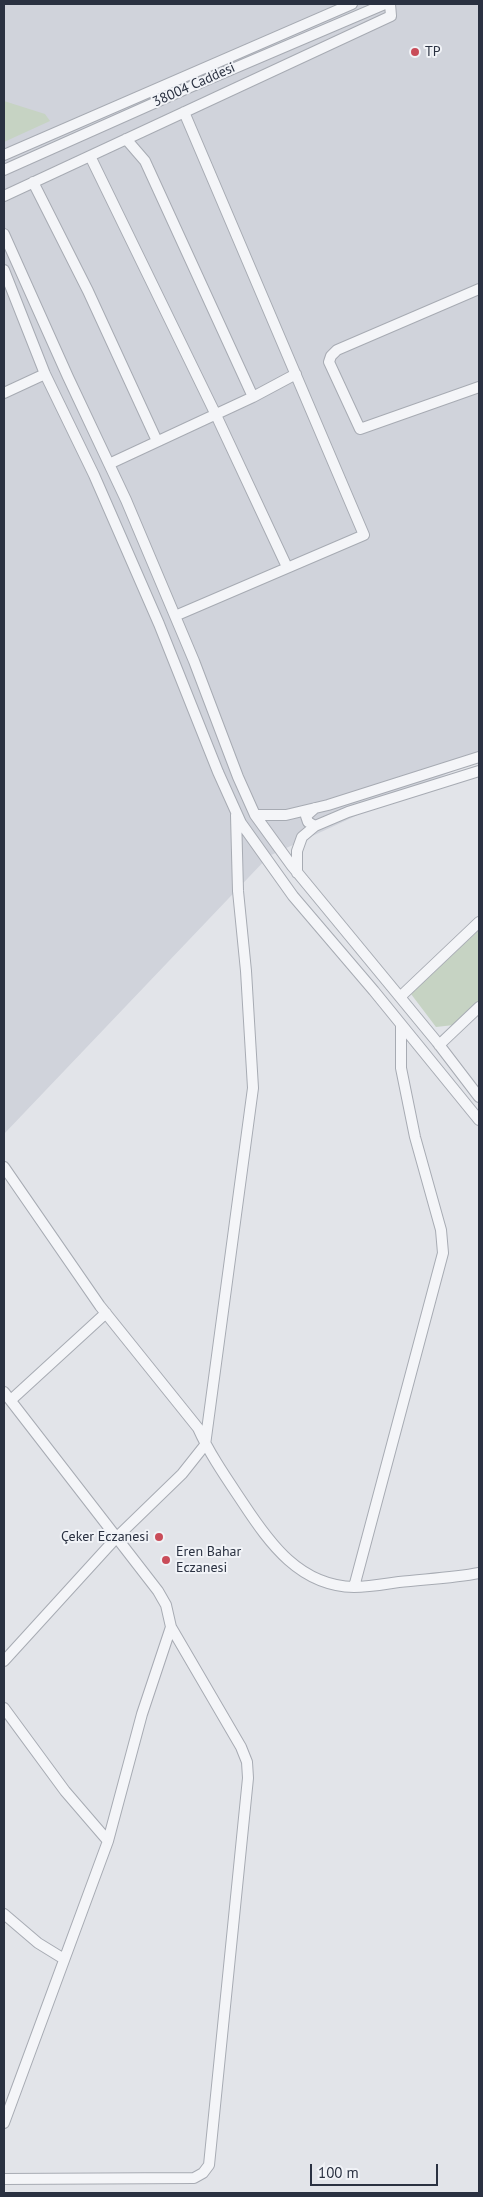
<!DOCTYPE html>
<meta charset="utf-8">
<style>
body{margin:0}
#map{position:relative;width:483px;height:2197px;overflow:hidden;background:#e2e4e9;font-family:"PT Sans",sans-serif}
canvas{display:block}
.frame{position:absolute;inset:0;border:5px solid #2a3141;pointer-events:none}
.scale{position:absolute;left:310px;top:2164px;width:128px;height:22px;box-sizing:border-box;border:2px solid #2a3141;border-top:0;padding-left:6px;font-size:15px;line-height:18px;white-space:nowrap;color:#2a3141;-webkit-text-stroke:4px #f1f3f7;paint-order:stroke}
</style>
<div id="map">
<canvas width="483" height="2197"></canvas>
<div class="frame"></div>
<div class="scale">100 m</div>
</div>
<script>
const c = document.querySelector('canvas').getContext('2d');
c.lineJoin = 'round';
function paint(path, color) {
  c.fillStyle = color;
  c.fill(path, 'evenodd');
}
function stroke(path, color, width, dash) {
  c.strokeStyle = color;
  c.lineWidth = width;
  c.lineCap = dash ? 'butt' : 'round';
  c.setLineDash(dash || []);
  c.stroke(path);
}
function write(font, color, halo, rows, align = 'center') {
  c.font = font + ' "PT Sans",sans-serif';
  c.lineWidth = 4;
  c.setLineDash([]);
  c.textBaseline = 'middle';
  c.strokeStyle = halo;
  c.fillStyle = color;
  for (const [text, x, y, turn = 0] of rows) {
    c.save();
    c.translate(x, y);
    c.rotate((+turn || 0) * Math.PI / 180);
    c.textAlign = isNaN(turn) ? turn : align;
    if (halo) c.strokeText(text, 0, 0);
    c.fillText(text, 0, 0);
    c.restore();
  }
}
paint(new Path2D(`
 M 4,4 L 479,4 L 479,759 L 269,856 L 4,1134 Z`), '#d0d3db');
paint(new Path2D(`
 M 4,101 L 45,114 L 50,121 L 4,142 Z
 M 479,930 L 479,1001 L 454,1025 L 436,1027 L 411,994 Z`), '#c6d3c3');
const minor = new Path2D(`
 M 126,139 L 145,161 L 253,397
 M 4,155 L 352,4
 M 90,156 L 216,415 L 287,567
 M 4,170 L 188,88 L 385,4
 M 33,182 L 88,291 L 157,441
 M 4,196 L 391,16 L 390,4
 M 4,234 L 68,377 L 126,500 L 194,661 L 238,777 L 255,815 L 292,866 L 437,1042 L 479,1097
 M 4,270 L 45,374 L 94,475 L 159,624 L 218,772 L 241,823 L 293,896 L 374,991 L 479,1120
 M 479,289 L 337,350 L 331,356 L 329,362 L 360,429 L 479,387
 M 4,393 L 45,374
 M 109,464 L 253,397 L 296,374
 M 175,616 L 364,535 L 184,112
 M 255,815 L 286,815 L 328,805 L 479,757
 M 315,826 L 308,822 L 306,816 L 315,808
 M 297,873 L 297,851 L 302,837 L 315,826 L 348,812 L 479,771
 M 400,997 L 479,922
 M 439,1045 L 479,1007
 M 4,1167 L 100,1306 L 198,1428 C 210,1455 227,1479 243,1503 C 270,1544 300,1586 354,1587 C 369,1587 385,1584 399,1582 C 426,1579 453,1578 479,1573
 M 4,1392 L 158,1591 L 166,1605 L 171,1627 L 142,1714 L 108,1841 L 4,2123
 M 11,1400 L 106,1313
 M 354,1587 L 443,1253 L 441,1230 L 415,1137 L 401,1068 L 401,1025
 M 4,1661 L 117,1537 L 182,1474 L 205,1445 L 253,1088 L 246,971 L 238,891 L 236,815
 M 4,1708 L 65,1791 L 108,1841
 M 4,1914 L 38,1943 L 64,1959
 M 4,2179 L 194,2178 L 203,2173 L 209,2165 L 248,1778 L 247,1762 L 241,1747 L 171,1627`);
stroke(minor, '#a7abb3', 12);
stroke(minor, '#f4f5f8', 10);
for (const [x, y, r, color] of [
 [415,52,5,"#c94c59"],
 [159,1537,5,"#c94c59"],
 [166,1560,5,"#c94c59"]
]) {
  const dot = new Path2D();
  dot.arc(x, y, r, 0, 2 * Math.PI);
  c.fillStyle = color;
  c.fill(dot);
  stroke(dot, '#f1f3f7', 2);
}
write('14px', '#2a3141', '#f1f3f7', [
 ["TP",425,52],
 ["Çeker Eczanesi",149,1537,"right"],
 ["Eren Bahar",176,1552],
 ["Eczanesi",176,1568]
], 'left');
write('14px', '#2a3141', '#f1f3f7', [
 ["38004 Caddesi",194,85,-24]
]);
</script>
